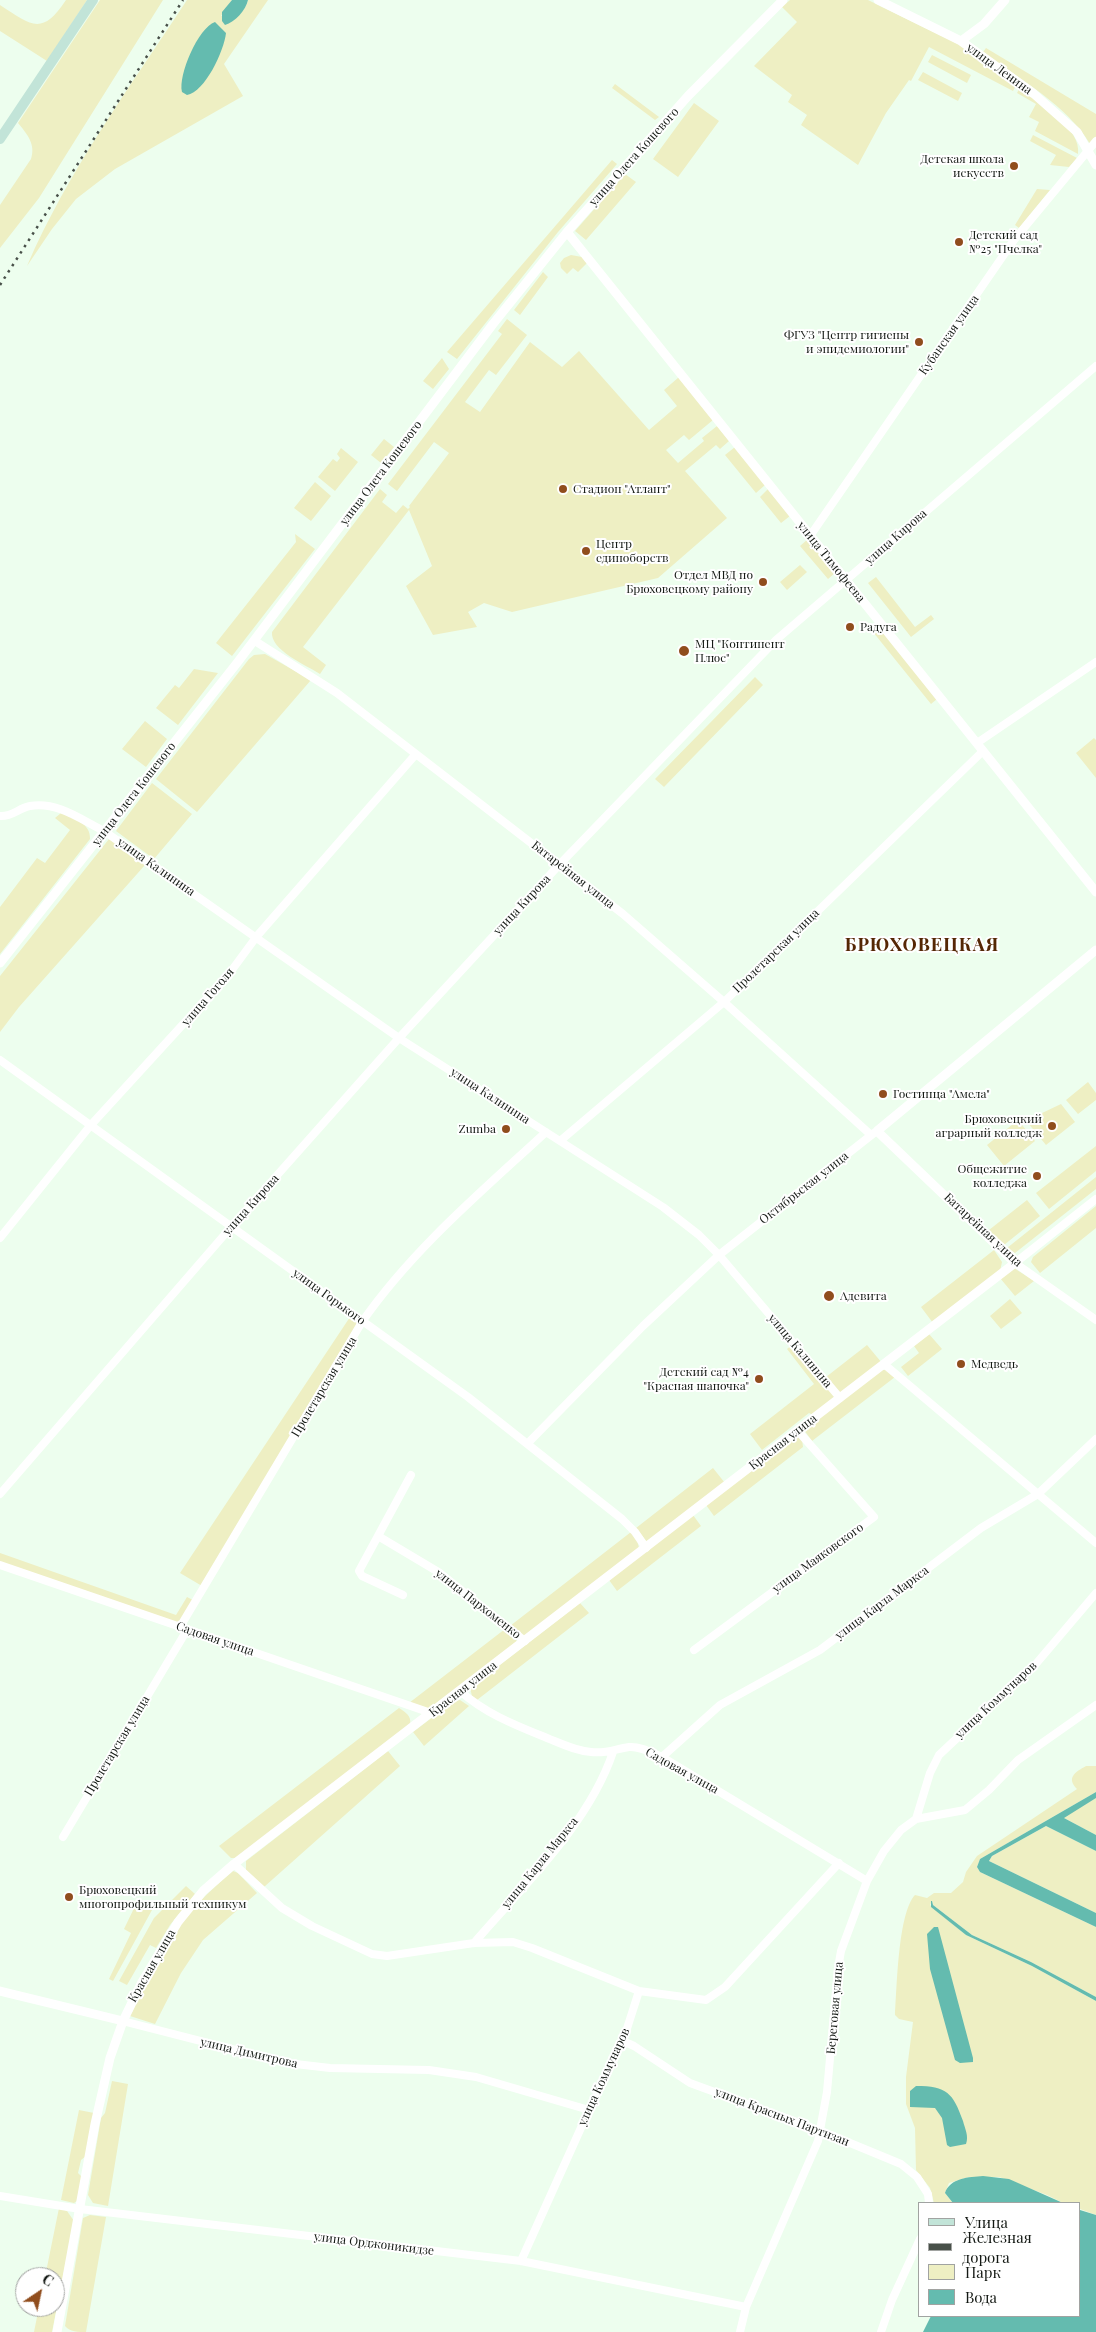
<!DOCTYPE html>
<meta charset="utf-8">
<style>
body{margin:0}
#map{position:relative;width:1096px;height:2332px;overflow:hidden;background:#edfeee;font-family:"Playfair Display",serif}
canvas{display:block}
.legend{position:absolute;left:918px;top:2202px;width:162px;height:115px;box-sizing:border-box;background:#fff;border:1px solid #a1a3a1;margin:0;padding:6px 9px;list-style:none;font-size:15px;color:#141914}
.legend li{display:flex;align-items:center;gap:10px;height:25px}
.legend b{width:25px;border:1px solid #a1a3a1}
.north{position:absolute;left:15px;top:2267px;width:50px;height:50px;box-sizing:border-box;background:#fff;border:1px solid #a1a3a1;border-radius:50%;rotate:34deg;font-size:14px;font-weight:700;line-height:20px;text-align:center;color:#141914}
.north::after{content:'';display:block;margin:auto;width:18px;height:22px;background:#904d1d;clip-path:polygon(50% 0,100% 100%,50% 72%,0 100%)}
</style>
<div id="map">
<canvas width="1096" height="2332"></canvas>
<ul class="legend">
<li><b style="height:6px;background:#c2e4d8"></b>Улица</li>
<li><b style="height:6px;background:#485049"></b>Железная дорога</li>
<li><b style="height:14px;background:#eeefc3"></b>Парк</li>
<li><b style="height:14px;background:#64bbaf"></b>Вода</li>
</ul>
<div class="north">С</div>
</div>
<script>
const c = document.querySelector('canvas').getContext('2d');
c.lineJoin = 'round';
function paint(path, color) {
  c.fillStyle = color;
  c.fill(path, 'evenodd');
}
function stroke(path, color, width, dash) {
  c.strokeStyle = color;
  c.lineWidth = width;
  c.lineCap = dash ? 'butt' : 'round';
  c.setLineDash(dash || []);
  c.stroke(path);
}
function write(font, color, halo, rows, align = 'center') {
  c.font = font + ' "Playfair Display",serif';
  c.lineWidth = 4;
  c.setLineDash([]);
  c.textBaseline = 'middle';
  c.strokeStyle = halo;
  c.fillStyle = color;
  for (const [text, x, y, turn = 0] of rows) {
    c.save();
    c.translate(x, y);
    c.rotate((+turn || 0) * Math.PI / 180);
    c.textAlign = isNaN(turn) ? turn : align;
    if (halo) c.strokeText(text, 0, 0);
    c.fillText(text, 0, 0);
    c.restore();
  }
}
paint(new Path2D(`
 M 66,0 L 87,0 L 47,61 L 0,31 L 0,5 C 32,26 42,36 66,0 Z
 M 100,0 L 163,0 L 39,198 L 0,248 L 0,205 L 31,159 C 36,144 27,134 18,123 Z
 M 187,0 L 232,0 L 221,16 C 235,15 244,15 248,0 L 268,0 L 224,64 L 243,96 L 115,169 L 76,199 L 52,229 L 27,266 C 68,171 130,87 187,0 Z
 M 790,0 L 868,0 L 958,44 L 1017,84 L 1013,91 L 929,47 L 911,81 L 909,80 L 886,113 L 858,165 L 801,125 L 807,115 L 788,102 L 792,95 L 754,66 L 797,22 L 782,7 Z
 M 986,48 L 1096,114 L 1096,137 L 1090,144 C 1068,106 1018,78 983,52 Z
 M 932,55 L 971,75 L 967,83 L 928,62 Z
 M 923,72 L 962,93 L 958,101 L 918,80 Z
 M 615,84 L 659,117 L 655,120 L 612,88 Z
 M 1020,87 C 1038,102 1082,128 1078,154 L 1035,131 L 1039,122 L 1029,117 L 1036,104 L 1017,93 Z
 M 694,103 L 719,121 L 678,177 L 653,159 Z
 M 1033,135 L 1077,158 L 1069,167 L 1050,165 L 1056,155 L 1030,141 Z
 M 612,160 L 617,164 L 558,232 L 457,359 L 447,352 Z
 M 625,174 L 636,182 L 586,240 L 575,231 Z
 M 1037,189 L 1050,190 L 1019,228 L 1015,225 Z
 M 571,255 L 582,257 L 587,263 L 578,272 L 573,268 L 567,274 L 561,268 L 560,263 L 564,258 Z
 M 543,272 L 548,277 L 520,315 L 514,310 Z
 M 507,319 L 527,335 L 496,375 L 489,370 L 465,402 L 480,412 L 530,342 L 562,367 L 579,351 L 649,430 L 677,406 L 664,390 L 679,377 L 713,420 L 689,440 L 684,435 L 666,450 L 678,463 L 704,441 L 702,438 L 717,426 L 729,441 L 720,449 L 716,445 L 685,471 L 727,518 L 658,578 L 512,612 L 484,603 L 468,612 L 477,627 L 433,635 L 406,586 L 432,566 L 409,510 L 303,647 L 326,665 L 320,674 C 306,665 270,650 272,632 L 380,489 L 387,495 L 382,502 L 396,513 L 403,505 L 408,509 L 410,507 L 409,506 L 449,453 L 434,442 L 397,491 L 388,484 L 502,334 L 498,331 Z
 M 442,358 L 449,369 L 433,389 L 423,381 Z
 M 384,439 L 394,447 L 381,463 L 371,455 Z
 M 735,447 L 765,485 L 756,493 L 725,455 Z
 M 341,448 L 358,462 L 335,491 L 318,477 L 333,459 L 337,462 L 340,458 L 337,454 Z
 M 315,482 L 331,496 L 311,521 L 294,508 Z
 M 768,489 L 790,516 L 781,523 L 760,497 Z
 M 295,534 L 315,549 L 232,656 L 216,643 L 296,542 Z
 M 808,539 L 835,573 L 828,579 L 800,546 Z
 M 800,565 L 807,572 L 787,590 L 780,582 Z
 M 876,577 L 915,627 L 931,615 L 934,619 L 911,637 L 868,583 Z
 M 880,627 L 937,699 L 931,704 L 873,632 Z
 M 265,654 L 311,680 L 197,812 L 156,779 L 249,659 L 254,655 Z
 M 194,669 L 218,673 L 178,725 L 156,708 L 175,685 L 179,688 Z
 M 755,677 L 763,685 L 664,787 L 655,779 Z
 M 145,721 L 167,739 L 146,767 L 122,749 Z
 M 1094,738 L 1096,740 L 1096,778 L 1076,753 Z
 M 152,783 L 192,814 L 154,859 L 116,831 Z
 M 61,813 C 73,818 91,823 90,839 L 0,954 L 0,907 L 37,858 L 45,863 L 70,830 L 55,818 Z
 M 109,839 L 145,865 L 19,1007 L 0,1032 L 0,976 Z
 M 1088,1082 L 1096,1093 L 1096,1100 L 1078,1114 L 1066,1100 Z
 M 1061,1104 L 1075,1122 L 1046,1145 L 1028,1123 L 1040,1114 Z
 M 1018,1120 L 1035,1141 L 1004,1166 L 987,1145 Z
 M 1096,1146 L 1096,1171 L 1049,1209 L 1036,1193 Z
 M 1096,1177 L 1096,1189 L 1015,1253 L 1007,1248 Z
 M 1027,1200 L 1040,1216 L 1004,1245 L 989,1230 Z
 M 1096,1206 L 1096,1228 L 1040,1273 L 1031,1262 L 1033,1257 Z
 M 994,1250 L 1002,1262 L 1000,1271 L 933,1323 L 921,1307 Z
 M 1014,1268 L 1034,1281 L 1015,1296 L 1000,1278 Z
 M 1010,1299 L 1022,1313 L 1001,1329 L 990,1316 Z
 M 350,1317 L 358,1323 L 202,1586 L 180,1573 Z
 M 929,1334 L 942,1349 L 908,1376 L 901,1367 L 919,1353 L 914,1346 Z
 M 792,1345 L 837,1397 L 813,1415 L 809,1413 L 762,1450 L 750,1434 L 814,1384 L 787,1349 Z
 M 867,1345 L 882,1363 L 842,1393 L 839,1392 L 826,1377 Z
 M 882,1370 L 886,1370 L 895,1377 L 812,1441 L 804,1430 Z
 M 798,1434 L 802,1439 L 803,1447 L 714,1516 L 706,1505 Z
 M 713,1468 L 725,1483 L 647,1542 L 636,1528 Z
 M 693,1515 L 701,1526 L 617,1591 L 609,1580 Z
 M 631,1532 L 637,1540 L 639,1548 L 525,1637 L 510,1626 Z
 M 0,1553 L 176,1615 L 187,1597 L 193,1600 L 179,1625 L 0,1563 Z
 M 580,1603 L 589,1613 L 477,1700 L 472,1696 L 470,1688 Z
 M 505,1629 L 518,1642 L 430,1711 L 409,1703 Z
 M 460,1700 L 469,1706 L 424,1746 L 413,1732 L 454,1701 Z
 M 399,1708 C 405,1712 412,1716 410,1724 L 236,1858 L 231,1858 L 219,1846 Z
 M 388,1751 L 400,1766 L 264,1887 L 246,1870 L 246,1861 Z
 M 1086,1766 L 1096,1766 L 1096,1792 L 980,1859 L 977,1867 L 980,1872 L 1096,1927 L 1096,1997 L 1031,1962 L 972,1935 L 933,1905 L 932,1901 L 930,1905 L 966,1935 L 1032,1966 L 1096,2001 L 1096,2215 L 1080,2209 L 1080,2203 L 1063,2203 L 1047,2195 L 999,2177 L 969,2177 L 949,2183 L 945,2193 L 953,2203 L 934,2203 L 930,2188 L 916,2170 L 915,2128 L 906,2104 L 906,2077 L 913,2022 L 899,2019 L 895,2015 C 897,1988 898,1913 915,1895 L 927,1898 L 934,1893 L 951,1893 L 963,1882 L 966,1872 L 977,1856 L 1077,1789 C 1066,1778 1075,1772 1086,1766 Z
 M 1096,1798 L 1096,1835 L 1064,1818 L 1064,1816 Z
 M 1046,1826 L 1096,1851 L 1096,1913 L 989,1861 L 992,1856 Z
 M 233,1871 L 238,1873 L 257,1893 L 203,1940 L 181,1973 L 155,2024 L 130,2016 C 146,1984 162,1950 183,1921 C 198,1902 215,1886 233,1871 Z
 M 186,1886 L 195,1894 L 170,1925 L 156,1948 L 150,1945 L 127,1985 L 119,1981 L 154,1918 Z
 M 138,1900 L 152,1910 L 113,1981 L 109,1979 L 131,1933 L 124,1929 Z
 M 112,2081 L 128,2084 L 108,2206 L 93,2203 L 88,2195 L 101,2118 L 105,2113 Z
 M 79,2110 L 94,2113 L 86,2156 L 81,2160 L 78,2173 L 82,2177 L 78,2200 L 74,2203 L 61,2200 Z
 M 59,2208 L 67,2211 L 74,2221 L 52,2332 L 34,2332 L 39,2307 L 55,2307 L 55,2277 L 45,2277 Z
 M 90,2215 L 106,2217 L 86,2332 C 78,2332 70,2332 65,2326 L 83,2218 Z`), '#eeefc3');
paint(new Path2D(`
 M 232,0 L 248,0 C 246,10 235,22 225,25 L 222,21 L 222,12 Z
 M 215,22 L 226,33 C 224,51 205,92 187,95 L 182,92 C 178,75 198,28 215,22 Z
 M 1096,1792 L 1096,1798 L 1064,1818 L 1096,1835 L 1096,1851 L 1046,1826 L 992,1856 L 989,1861 L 1096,1913 L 1096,1927 L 980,1872 L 977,1867 L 980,1859 Z
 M 931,1901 L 932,1901 L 933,1905 L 972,1935 L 1031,1962 L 1096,1997 L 1096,2001 L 1032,1966 L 966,1935 L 931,1907 Z
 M 934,1927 L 938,1927 L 973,2058 L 973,2062 L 960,2063 L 955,2060 L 930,1969 L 927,1934 Z
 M 916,2086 C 947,2086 953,2093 963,2121 C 965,2129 969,2136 966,2144 L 950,2147 L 947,2145 L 942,2118 L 935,2108 L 910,2107 L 910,2091 Z
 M 983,2176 L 1009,2179 L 1063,2203 L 953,2203 L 945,2193 C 950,2178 969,2177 983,2176 Z
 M 1080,2210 L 1096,2215 L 1096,2332 L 923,2332 L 931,2316 L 1080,2316 Z`), '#64bbaf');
stroke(new Path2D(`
 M 810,536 L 1014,240 L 1096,141
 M 255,641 L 337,693 L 623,914 L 724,1002 L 871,1135
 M 977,743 L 1096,662
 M 0,816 C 12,817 19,808 30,806 C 57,801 82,820 104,831 L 399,1038 L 663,1207 L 699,1235 L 719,1255 L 840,1398
 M 0,1060 L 468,1397 L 622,1519 L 635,1532 L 646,1548
 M 560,1141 L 724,1002 L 983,751
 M 1096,1199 L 1015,1263 L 1096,1320
 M 0,1238 L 90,1126 L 229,974 L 257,936 L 416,754
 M 884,1364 L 1096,1543
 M 528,1443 L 643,1326 L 719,1255 L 874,1133
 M 0,1494 L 232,1226 L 399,1038 L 559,865 L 776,640 L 1096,366
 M 378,1536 L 440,1573 L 525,1641
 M 0,1565 L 431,1713
 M 403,1595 L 362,1576 L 359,1571 L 411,1475
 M 180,1627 L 362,1322 C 413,1249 481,1192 546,1132
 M 694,1650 L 874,1517 L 798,1431
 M 460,1691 C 486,1714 515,1725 547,1738 C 562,1744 576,1751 591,1752 C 606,1754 615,1749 629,1747 C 641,1746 652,1753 662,1757 L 867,1881
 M 662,1757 L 720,1705 L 820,1650 L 981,1528 L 1038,1494 L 1096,1439
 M 916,1819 L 930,1773 L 939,1755 L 1035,1665 L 1096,1593
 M 63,1837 L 187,1630
 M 234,1864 L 282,1908 L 312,1926 L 372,1954 L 387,1956 L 474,1943 L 513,1942 L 532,1948 L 639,1991 L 706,2000 L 725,1987 L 839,1863
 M 474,1943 C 523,1886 589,1824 613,1752
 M 123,2021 L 287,2063 L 330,2068 L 429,2070 L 476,2077 L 589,2110
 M 623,2041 L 634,2046 L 690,2083 L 821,2131 L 901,2164 L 917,2177 L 928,2194 L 929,2203
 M 0,2196 L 80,2209 L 521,2261 L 746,2307
 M 521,2261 L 589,2110 L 623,2041 L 639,1991
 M 740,2332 L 746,2307 L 818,2141 L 827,2092 L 838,1968 L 841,1951 L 867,1881 L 884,1851 L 901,1830 L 916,1819 L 965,1810 L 989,1790 L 1018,1760 L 1096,1705
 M 881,2332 L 892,2300 L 920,2239`), '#fff', 8);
stroke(new Path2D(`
 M 878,0 L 961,41 L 1034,94 L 1077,132 L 1096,165
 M 961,41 L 984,24 L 1005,0
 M 567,232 L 1096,892
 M 0,963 L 237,663 L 493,324 L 567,232 L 688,96 L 783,0
 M 0,1991 L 123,2021
 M 57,2332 L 95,2124 L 110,2058 L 123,2021 L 142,1982 L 178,1922 L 203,1891 L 234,1864 L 1015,1263 L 877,1131 L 1096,950`), '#fff', 9);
stroke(new Path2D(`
 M 0,139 L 93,0`), '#c2e4d8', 10);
stroke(new Path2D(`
 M 0,285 L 183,0`), '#485049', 2.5, [2.5, 5]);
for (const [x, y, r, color] of [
 [1014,166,5,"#904d1d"],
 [959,242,5,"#904d1d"],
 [919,342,5,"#904d1d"],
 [563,489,5,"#904d1d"],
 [586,551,5,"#904d1d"],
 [763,582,5,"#904d1d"],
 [850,627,5,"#904d1d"],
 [684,651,6,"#904d1d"],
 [883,1094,5,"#904d1d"],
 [1052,1126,5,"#904d1d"],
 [506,1129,5,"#904d1d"],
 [1037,1176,5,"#904d1d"],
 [829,1296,6,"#904d1d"],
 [961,1364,5,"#904d1d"],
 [759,1379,5,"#904d1d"],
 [69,1897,5,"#904d1d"]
]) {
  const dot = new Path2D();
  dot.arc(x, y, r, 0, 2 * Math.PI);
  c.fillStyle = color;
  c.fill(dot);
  stroke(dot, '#fff', 2);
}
write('12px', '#141914', '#fff', [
 ["улица Ленина",999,69,36],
 ["улица Олега Кошевого",634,157,-48],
 ["Кубанская улица",949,335,-55],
 ["улица Олега Кошевого",381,473,-53],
 ["улица Кирова",896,537,-41],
 ["улица Тимофеева",831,562,51],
 ["улица Олега Кошевого",134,794,-52],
 ["улица Калинина",156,867,35],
 ["Батарейная улица",573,875,38],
 ["улица Кирова",522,905,-47],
 ["Пролетарская улица",776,951,-44],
 ["улица Гоголя",208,997,-49],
 ["улица Калинина",490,1096,33],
 ["Октябрьская улица",804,1188,-38],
 ["улица Кирова",251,1205,-48],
 ["Батарейная улица",983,1230,43],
 ["улица Горького",329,1297,36],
 ["улица Калинина",800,1351,50],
 ["Пролетарская улица",324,1387,-59],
 ["Красная улица",783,1442,-38],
 ["улица Маяковского",818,1558,-36],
 ["улица Карла Маркса",882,1603,-37],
 ["улица Пархоменко",478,1604,38],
 ["Садовая улица",215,1639,19],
 ["Красная улица",463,1689,-38],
 ["улица Коммунаров",996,1700,-43],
 ["Пролетарская улица",117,1746,-59],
 ["Садовая улица",682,1771,29],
 ["улица Карла Маркса",540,1863,-51],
 ["Красная улица",152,1966,-60],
 ["Береговая улица",835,2008,-85],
 ["улица Димитрова",249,2053,13],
 ["улица Коммунаров",604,2077,-65],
 ["улица Красных Партизан",782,2117,21],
 ["улица Орджоникидзе",374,2244,7]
]);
write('12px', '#141914', '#fff', [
 ["Детская школа",1004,159,"right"],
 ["искусств",1004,173,"right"],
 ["Детский сад",969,235],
 ["№25 \"Пчелка\"",969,249],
 ["ФГУЗ \"Центр гигиены",909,335,"right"],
 ["и эпидемиологии\"",909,349,"right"],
 ["Стадион \"Атлант\"",573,489],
 ["Центр",596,544],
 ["единоборств",596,558],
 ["Отдел МВД по",753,575,"right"],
 ["Брюховецкому району",753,589,"right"],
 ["Радуга",860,627],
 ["МЦ \"Континент",695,644],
 ["Плюс\"",695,658],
 ["Гостинца \"Амела\"",893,1094],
 ["Брюховецкий",1042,1119,"right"],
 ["аграрный колледж",1042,1133,"right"],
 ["Zumba",496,1129,"right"],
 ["Общежитие",1027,1169,"right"],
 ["колледжа",1027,1183,"right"],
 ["Адевита",840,1296],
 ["Медведь",971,1364],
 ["Детский сад №4",749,1372,"right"],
 ["\"Красная шапочка\"",749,1386,"right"],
 ["Брюховецкий",79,1890],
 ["многопрофильный техникум",79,1904]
], 'left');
c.letterSpacing = '1px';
write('bold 18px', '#542704', '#fff', [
 ["БРЮХОВЕЦКАЯ",922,945]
]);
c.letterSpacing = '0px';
</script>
